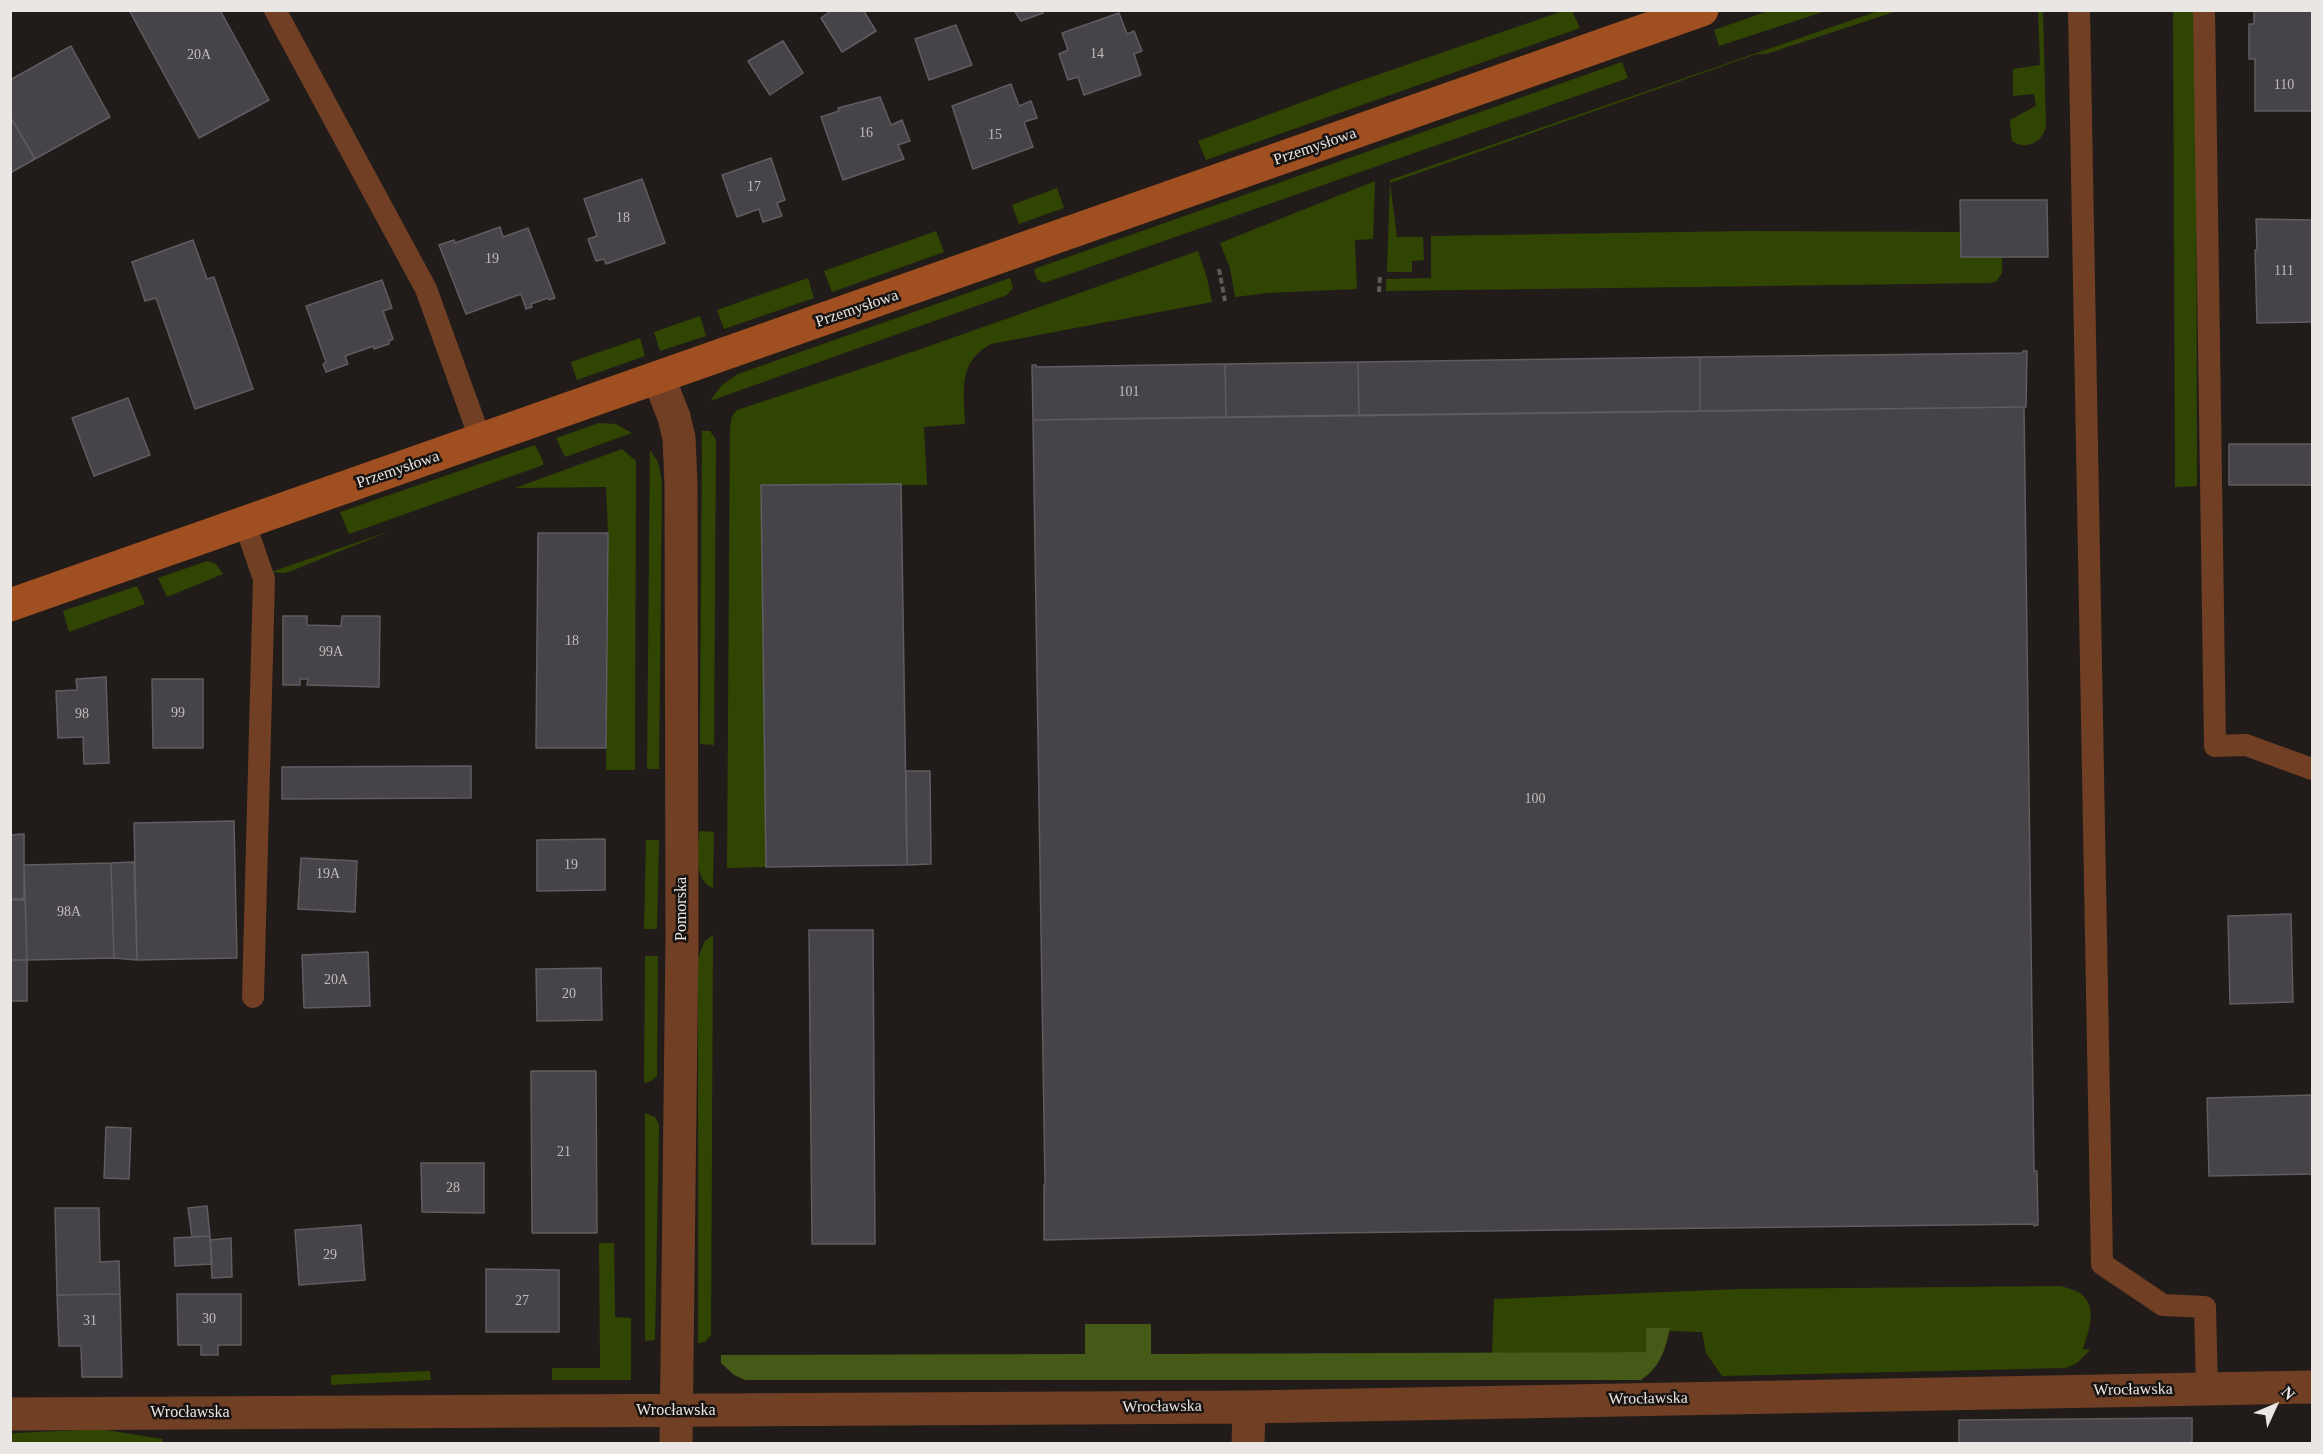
<!DOCTYPE html>
<meta charset="utf-8">
<style>
body{margin:0}
#map{position:relative;width:2323px;height:1454px;overflow:hidden;background:#211c19;font-family:Georgia,serif}
canvas{display:block}
.frame{position:absolute;inset:0;border:12px solid #e9e6e3;pointer-events:none}
.north{position:absolute;left:2245px;top:1376px;width:60px;height:60px;-webkit-text-stroke:4px #181310;paint-order:stroke;rotate:46deg;font-size:16px;font-weight:700;line-height:24px;text-align:center;color:#e9e6e3}
.north::after{content:'';display:block;margin:auto;width:21px;height:27px;background:#e9e6e3;clip-path:polygon(50% 0,100% 100%,50% 72%,0 100%)}
</style>
<div id="map">
<canvas width="2323" height="1454"></canvas>
<div class="frame"></div>
<div class="north">N</div>
</div>
<script>
const c = document.querySelector('canvas').getContext('2d');
c.lineJoin = 'round';
function paint(path, color) {
  c.fillStyle = color;
  c.fill(path, 'evenodd');
}
function stroke(path, color, width, dash) {
  c.strokeStyle = color;
  c.lineWidth = width;
  c.lineCap = dash ? 'butt' : 'round';
  c.setLineDash(dash || []);
  c.stroke(path);
}
function write(font, color, halo, rows, align = 'center') {
  c.font = font + ' Georgia,serif';
  c.lineWidth = 5;
  c.setLineDash([]);
  c.textBaseline = 'middle';
  c.strokeStyle = halo;
  c.fillStyle = color;
  for (const [text, x, y, turn = 0] of rows) {
    c.save();
    c.translate(x, y);
    c.rotate((+turn || 0) * Math.PI / 180);
    c.textAlign = isNaN(turn) ? turn : align;
    if (halo) c.strokeText(text, 0, 0);
    c.fillText(text, 0, 0);
    c.restore();
  }
}
paint(new Path2D(`
 M 1566,10 L 1572,11 L 1580,28 L 1206,160 L 1198,141 L 1348,85 Z
 M 1881,10 L 1897,11 L 1766,54 L 1757,54 L 1390,183 L 1397,237 L 1423,237 L 1424,260 L 1412,261 L 1412,272 L 1387,272 L 1390,180 Z
 M 1768,11 L 1826,11 L 1719,46 L 1714,30 Z
 M 2038,11 L 2043,11 L 2046,127 C 2042,142 2027,151 2012,141 L 2010,120 L 2036,106 L 2034,94 L 2013,96 L 2013,69 L 2040,65 Z
 M 2173,11 L 2196,11 L 2196,12 L 2197,486 L 2175,487 Z
 M 1622,62 L 1628,78 L 1047,282 L 1043,283 L 1037,279 L 1034,269 Z
 M 1375,181 L 1373,239 L 1355,240 L 1357,289 L 1267,293 L 1235,297 L 1230,268 L 1220,243 Z
 M 1057,188 L 1064,208 L 1019,224 L 1012,205 Z
 M 936,231 L 944,252 L 832,292 L 824,271 Z
 M 1745,231 L 1960,232 L 1961,257 L 2002,257 L 2002,273 L 1996,282 L 1988,283 L 1386,291 L 1386,279 L 1431,278 L 1431,236 Z
 M 1198,251 L 1207,278 L 1212,302 L 991,344 C 957,362 964,391 965,424 L 924,427 L 927,485 L 761,486 L 766,867 L 727,868 L 730,428 L 732,416 L 737,410 L 921,349 Z
 M 808,278 L 814,298 L 724,329 L 717,310 Z
 M 1010,278 L 1013,288 L 1007,295 L 710,401 L 722,385 L 738,374 Z
 M 700,316 L 706,336 L 660,351 L 654,332 Z
 M 640,338 L 645,356 L 577,380 L 571,362 Z
 M 599,423 L 616,424 L 632,433 L 565,457 L 556,438 Z
 M 702,431 L 710,431 L 716,440 L 714,745 L 700,744 Z
 M 535,445 L 543,461 L 543,465 L 349,534 L 340,512 Z
 M 622,449 L 636,461 L 635,770 L 606,770 L 608,533 L 606,487 L 515,488 Z
 M 650,450 L 658,462 L 662,482 L 659,769 L 647,769 Z
 M 393,530 L 286,573 L 271,572 Z
 M 207,561 L 216,564 L 223,574 L 167,597 L 158,578 Z
 M 137,586 L 145,604 L 69,632 L 63,611 Z
 M 699,831 L 714,832 L 713,888 C 692,880 699,849 699,831 Z
 M 646,840 L 659,840 L 657,929 L 644,929 Z
 M 713,935 L 711,1335 L 705,1342 L 698,1343 L 698,958 L 705,941 Z
 M 645,956 L 658,956 L 657,1076 L 651,1081 L 644,1083 Z
 M 645,1113 L 655,1117 L 659,1125 L 655,1340 L 645,1341 Z
 M 599,1243 L 614,1243 L 615,1317 L 631,1318 L 631,1380 L 552,1380 L 552,1368 L 600,1368 Z
 M 2061,1286 C 2067,1288 2075,1290 2080,1293 C 2099,1308 2088,1332 2083,1349 L 2090,1350 L 2077,1363 L 2066,1368 L 1722,1376 L 1706,1353 L 1702,1332 L 1669,1331 L 1670,1328 L 1646,1352 L 1492,1353 L 1494,1299 L 1741,1289 Z
 M 430,1371 L 431,1380 L 331,1385 L 331,1375 Z
 M 100,1429 L 162,1439 L 163,1443 L 11,1443 L 10,1434 L 16,1433 Z`), '#314503');
paint(new Path2D(`
 M 1085,1324 L 1151,1324 L 1151,1354 L 1646,1352 L 1646,1328 L 1670,1328 C 1665,1350 1661,1366 1641,1380 L 745,1380 L 734,1375 L 721,1363 L 721,1355 L 1085,1354 Z`), '#455a17');
const building = new Path2D(`
 M 129,10 L 220,10 L 269,100 L 199,138 Z
 M 832,10 L 863,10 L 876,31 L 842,52 L 821,18 Z
 M 1014,10 L 1042,10 L 1043,13 L 1021,21 Z
 M 2254,10 L 2312,10 L 2312,111 L 2255,111 L 2255,59 L 2249,59 L 2249,24 L 2254,24 Z
 M 1119,13 L 1127,34 L 1134,31 L 1142,51 L 1134,54 L 1141,75 L 1084,95 L 1078,77 L 1068,80 L 1059,54 L 1068,50 L 1062,33 Z
 M 956,25 L 972,65 L 929,80 L 915,39 Z
 M 783,41 L 803,73 L 770,95 L 748,61 Z
 M 71,46 L 110,117 L 35,159 L 10,116 L 10,80 Z
 M 1011,84 L 1019,106 L 1031,101 L 1037,118 L 1024,122 L 1033,147 L 973,169 L 952,106 Z
 M 880,97 L 891,125 L 902,120 L 910,141 L 898,145 L 904,159 L 843,180 L 821,117 L 839,111 L 838,108 Z
 M 10,116 L 35,159 L 10,173 Z
 M 771,158 L 785,200 L 777,203 L 782,216 L 763,222 L 759,209 L 737,217 L 722,175 Z
 M 642,179 L 665,243 L 606,264 L 604,259 L 596,261 L 588,239 L 597,236 L 584,199 Z
 M 1960,200 L 2047,200 L 2048,257 L 1961,257 Z
 M 2256,219 L 2312,220 L 2312,322 L 2257,323 L 2255,250 L 2257,250 Z
 M 500,227 L 503,237 L 528,228 L 555,298 L 549,300 L 548,298 L 531,304 L 532,307 L 526,309 L 521,294 L 466,314 L 439,245 L 454,240 L 455,243 Z
 M 193,240 L 207,279 L 214,277 L 253,389 L 195,409 L 156,298 L 145,301 L 132,262 Z
 M 382,280 L 392,308 L 383,311 L 393,339 L 389,341 L 389,344 L 374,349 L 374,346 L 345,356 L 348,364 L 326,372 L 323,364 L 326,362 L 306,306 Z
 M 2023,351 L 2027,351 L 2026,407 L 1700,411 L 1700,357 L 2022,353 Z
 M 1700,357 L 1700,411 L 1359,415 L 1358,362 Z
 M 1358,362 L 1359,415 L 1226,417 L 1225,364 Z
 M 1218,364 L 1225,364 L 1226,417 L 1033,420 L 1032,365 L 1036,365 L 1036,367 Z
 M 128,398 L 150,455 L 94,476 L 72,418 Z
 M 2024,407 L 2034,1171 L 2037,1171 L 2038,1225 L 2034,1226 L 2034,1224 L 1328,1233 L 1044,1240 L 1044,1185 L 1045,1185 L 1033,420 Z
 M 2229,444 L 2312,444 L 2312,485 L 2229,485 Z
 M 901,484 L 907,865 L 766,867 L 761,485 Z
 M 538,533 L 608,533 L 606,748 L 536,748 Z
 M 283,616 L 307,616 L 307,625 L 341,626 L 342,616 L 380,616 L 379,687 L 307,685 L 308,679 L 300,679 L 300,685 L 283,685 Z
 M 106,677 L 109,763 L 84,764 L 83,737 L 58,738 L 56,691 L 77,690 L 76,679 Z
 M 152,679 L 203,679 L 203,748 L 153,748 Z
 M 471,766 L 471,798 L 282,799 L 282,767 Z
 M 906,771 L 930,771 L 931,864 L 907,865 Z
 M 234,821 L 237,958 L 137,960 L 134,823 Z
 M 24,834 L 24,899 L 10,899 L 10,835 Z
 M 605,839 L 605,890 L 537,891 L 537,840 Z
 M 301,858 L 357,861 L 355,912 L 298,909 Z
 M 134,862 L 137,960 L 114,958 L 111,863 Z
 M 111,863 L 114,958 L 27,960 L 24,865 Z
 M 10,900 L 25,900 L 27,960 L 10,960 Z
 M 2291,914 L 2293,1002 L 2230,1004 L 2228,916 Z
 M 809,930 L 873,930 L 875,1244 L 812,1244 Z
 M 368,952 L 370,1006 L 304,1008 L 302,955 Z
 M 10,960 L 27,960 L 27,1001 L 10,1001 Z
 M 601,968 L 602,1020 L 537,1021 L 536,969 Z
 M 531,1071 L 596,1071 L 597,1233 L 532,1233 Z
 M 2312,1095 L 2312,1174 L 2209,1176 L 2207,1098 Z
 M 106,1127 L 131,1128 L 129,1179 L 104,1178 Z
 M 421,1163 L 484,1163 L 484,1213 L 422,1212 Z
 M 207,1206 L 210,1236 L 192,1237 L 188,1208 Z
 M 55,1208 L 99,1208 L 100,1262 L 119,1261 L 120,1294 L 57,1295 Z
 M 361,1225 L 365,1280 L 299,1285 L 295,1230 Z
 M 210,1236 L 212,1264 L 175,1266 L 174,1238 Z
 M 231,1238 L 232,1277 L 212,1278 L 210,1240 Z
 M 486,1269 L 559,1270 L 559,1332 L 486,1332 Z
 M 120,1294 L 122,1377 L 82,1377 L 81,1346 L 59,1346 L 57,1295 Z
 M 177,1294 L 241,1294 L 241,1345 L 218,1345 L 218,1355 L 201,1355 L 201,1345 L 178,1345 Z
 M 2192,1418 L 2192,1444 L 1959,1444 L 1959,1420 Z`);
paint(building, '#464349');
stroke(building, '#5f5c62', 1.5);
stroke(new Path2D(`
 M 1219,269 L 1225,301
 M 1379,292 L 1380,276`), '#5e5a57', 4, [6, 3]);
stroke(new Path2D(`
 M 275,10 L 426,289 L 481,441
 M 2079,10 L 2102,1264 L 2163,1305 L 2205,1307 L 2207,1389
 M 2204,10 L 2215,746 L 2246,745 L 2312,769
 M 245,524 L 264,579 L 253,997`), '#713f24', 22);
stroke(new Path2D(`
 M 659,379 L 674,417 L 679,438 L 681,484 L 682,939 L 676,1444
 M 10,1414 L 1249,1407 L 2312,1387
 M 1248,1444 L 1249,1407`), '#713f24', 33);
stroke(new Path2D(`
 M 10,605 L 1702,10`), '#a04f20', 33);
write('14px', '#c0bdbc', null, [
 ["14",1097,54],
 ["20A",199,55],
 ["110",2284,85],
 ["16",866,133],
 ["15",995,135],
 ["17",754,187],
 ["18",623,218],
 ["19",492,259],
 ["111",2284,271],
 ["101",1129,392],
 ["18",572,641],
 ["99A",331,652],
 ["99",178,713],
 ["98",82,714],
 ["100",1535,799],
 ["19",571,865],
 ["19A",328,874],
 ["98A",69,912],
 ["20A",336,980],
 ["20",569,994],
 ["21",564,1152],
 ["28",453,1188],
 ["29",330,1255],
 ["27",522,1301],
 ["30",209,1319],
 ["31",90,1321]
]);
write('16px', '#e9e6e3', '#181310', [
 ["Przemysłowa",1315,147,-19],
 ["Przemysłowa",857,309,-19],
 ["Przemysłowa",398,470,-19],
 ["Pomorska",682,909,-90],
 ["Wrocławska",2133,1390,-1],
 ["Wrocławska",1648,1399,-1],
 ["Wrocławska",1162,1407,-1],
 ["Wrocławska",676,1411],
 ["Wrocławska",190,1413]
]);
</script>
